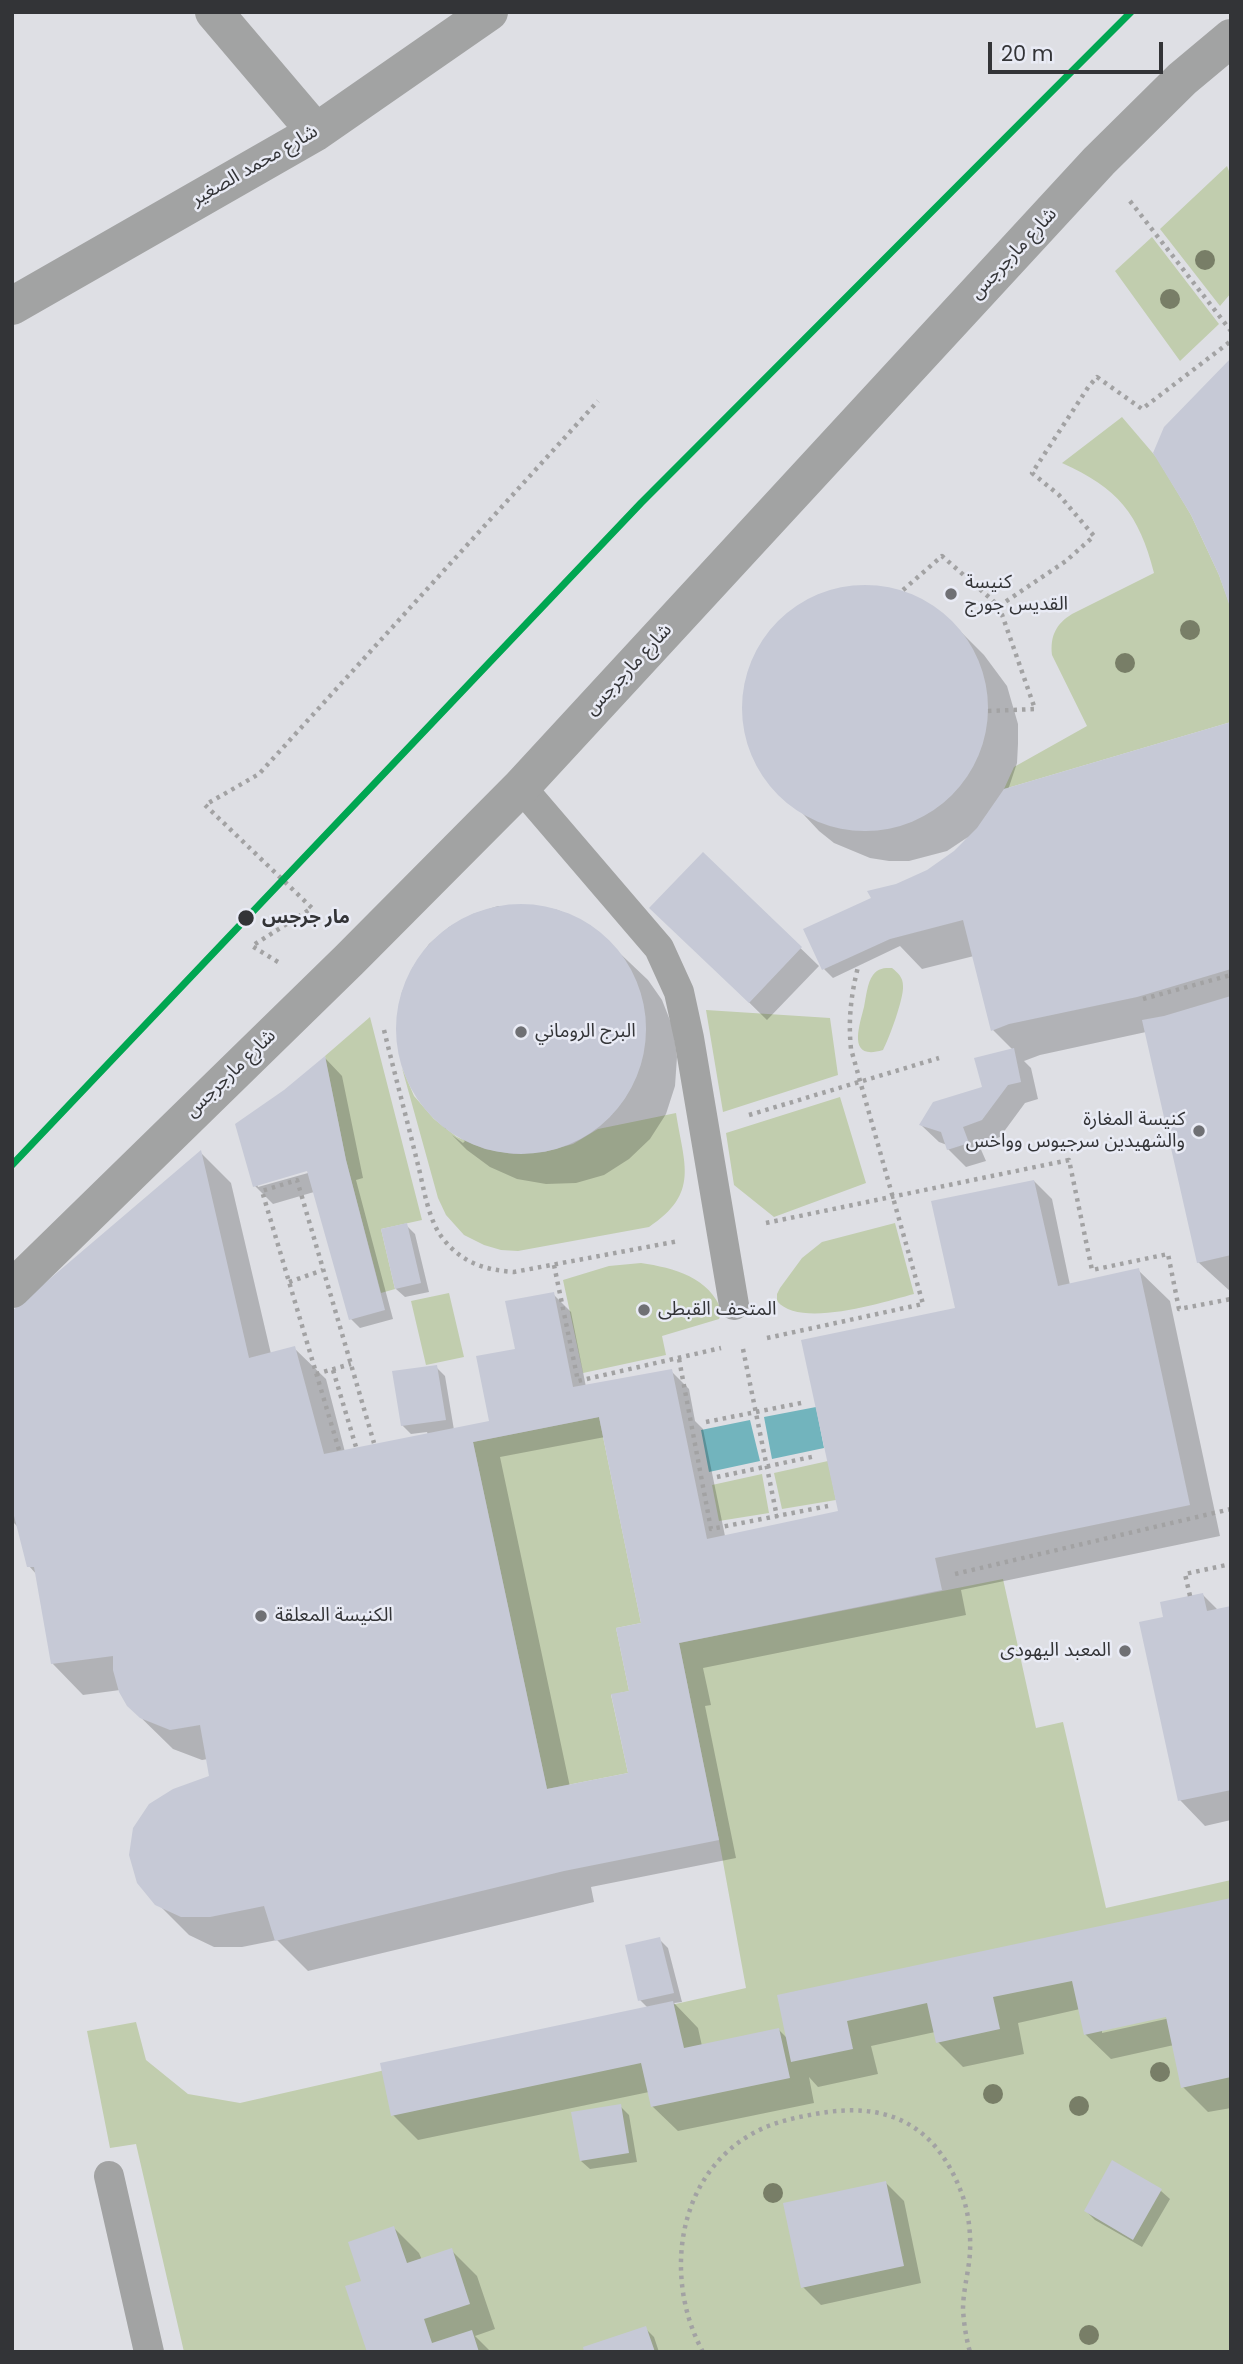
<!DOCTYPE html>
<meta charset="utf-8">
<style>
body{margin:0}
#map{position:relative;width:1243px;height:2364px;overflow:hidden;background:#dedfe4;font-family:Poppins,sans-serif}
canvas{display:block}
.frame{position:absolute;inset:0;border:14px solid #333437;pointer-events:none}
.scale{position:absolute;left:988px;top:42px;width:175px;height:32px;box-sizing:border-box;border:4px solid #333437;border-top:0;padding-left:9px;font-size:21px;line-height:24px;white-space:nowrap;color:#333437;-webkit-text-stroke:5px #e9ebf5;paint-order:stroke}
</style>
<div id="map">
<canvas width="1243" height="2364"></canvas>
<div class="frame"></div>
<div class="scale">20 m</div>
</div>
<script>
const c = document.querySelector('canvas').getContext('2d');
c.lineJoin = 'round';
function paint(path, color) {
  c.fillStyle = color;
  c.fill(path, 'evenodd');
}
function stroke(path, color, width, dash) {
  c.strokeStyle = color;
  c.lineWidth = width;
  c.lineCap = dash ? 'butt' : 'round';
  c.setLineDash(dash || []);
  c.stroke(path);
}
function write(font, color, halo, rows, align = 'center') {
  c.font = font + ' Poppins,"Noto Sans Arabic",sans-serif';
  c.lineWidth = 5;
  c.setLineDash([]);
  c.textBaseline = 'middle';
  c.strokeStyle = halo;
  c.fillStyle = color;
  for (const [text, x, y, turn = 0] of rows) {
    c.save();
    c.translate(x, y);
    c.rotate((+turn || 0) * Math.PI / 180);
    c.textAlign = isNaN(turn) ? turn : align;
    if (halo) c.strokeText(text, 0, 0);
    c.fillText(text, 0, 0);
    c.restore();
  }
}
paint(new Path2D(`
 M 1227,166 L 1231,176 L 1231,293 L 1220,306 L 1160,229 Z
 M 1152,237 L 1219,324 L 1180,361 L 1115,271 Z
 M 1122,417 L 1157,458 L 1191,515 L 1219,575 L 1231,608 L 1231,722 L 1004,789 L 1014,767 L 1087,726 L 1052,655 C 1050,636 1056,624 1072,614 L 1154,573 C 1139,514 1118,488 1062,463 Z
 M 892,968 C 898,973 903,977 903,986 C 904,998 889,1039 883,1050 C 847,1061 859,1027 864,1007 C 866,998 867,983 873,975 C 878,968 884,968 892,968 Z
 M 706,1010 L 830,1018 L 838,1075 L 723,1112 Z
 M 370,1017 L 422,1220 L 381,1229 L 395,1289 L 381,1293 L 346,1160 L 325,1056 Z
 M 402,1068 L 414,1096 L 434,1119 L 457,1137 L 485,1149 L 514,1154 L 544,1152 L 573,1144 L 598,1129 L 676,1113 C 684,1165 700,1193 649,1227 L 518,1251 L 501,1250 L 484,1245 L 464,1235 L 446,1215 L 438,1198 Z
 M 840,1097 L 866,1183 L 774,1217 L 734,1185 L 726,1133 Z
 M 895,1223 L 914,1294 C 883,1302 800,1329 777,1301 L 777,1294 L 780,1288 L 802,1258 L 822,1242 Z
 M 641,1263 C 674,1268 710,1277 722,1312 L 719,1319 L 662,1336 L 666,1355 L 583,1373 L 563,1280 L 609,1266 Z
 M 449,1293 L 464,1357 L 426,1365 L 411,1301 Z
 M 599,1417 L 641,1623 L 616,1628 L 629,1691 L 611,1695 L 628,1773 L 547,1789 L 473,1442 Z
 M 828,1461 L 836,1500 L 782,1509 L 774,1473 Z
 M 762,1474 L 769,1513 L 719,1521 L 712,1485 Z
 M 1003,1579 L 1036,1728 L 1063,1722 L 1106,1908 L 1231,1880 L 1231,2352 L 184,2352 L 136,2144 L 110,2148 L 87,2031 L 136,2022 L 146,2060 L 188,2094 L 240,2103 L 746,1988 L 719,1840 L 679,1643 Z`), '#c1cdae');
paint(new Path2D(`
 M 816,1407 L 824,1448 L 772,1459 L 764,1417 Z
 M 750,1420 L 760,1461 L 709,1472 L 701,1430 Z`), '#72b4bd');
paint(new Path2D(`
 M 864,586 L 902,592 L 920,600 L 952,623 L 984,655 L 1007,686 L 1018,724 L 1018,744 L 1017,763 L 1008,790 L 1231,724 L 1231,1292 L 1198,1262 L 1146,1032 L 1040,1055 L 1024,1061 L 1031,1068 L 1038,1099 L 1025,1103 L 1000,1137 L 979,1145 L 986,1161 L 966,1167 L 948,1149 L 947,1145 L 939,1142 L 921,1125 L 984,1088 L 1013,1050 L 993,1030 L 974,956 L 922,969 L 900,946 L 833,978 L 824,969 L 897,886 L 927,871 L 955,852 L 968,837 L 947,851 L 909,861 L 889,861 L 870,858 L 834,843 L 819,831 L 761,769 L 747,733 L 745,714 L 748,675 L 764,640 L 791,612 L 825,593 Z
 M 703,854 L 819,966 L 767,1020 L 670,925 Z
 M 498,906 L 539,906 L 558,910 L 591,926 L 648,980 L 662,1000 L 673,1028 L 677,1057 L 675,1086 L 666,1114 L 650,1139 L 629,1159 L 604,1175 L 576,1183 L 546,1184 L 517,1179 L 490,1167 L 467,1150 L 452,1135 L 463,1143 L 465,1141 L 446,1126 L 446,1129 L 435,1118 L 416,1095 L 404,1068 L 397,1040 L 398,1010 L 402,992 L 413,967 L 429,944 L 449,927 L 473,914 Z
 M 325,1058 L 342,1076 L 363,1178 L 356,1180 L 393,1319 L 360,1328 L 351,1319 L 314,1192 L 273,1204 L 255,1186 L 285,1091 ZM 308,1169 L 308,1173 L 258,1187 L 257,1184 Z
 M 200,1152 L 231,1183 L 271,1354 L 294,1348 L 326,1379 L 345,1452 L 428,1435 L 427,1432 L 411,1434 L 402,1425 L 436,1367 L 445,1376 L 454,1430 L 491,1422 L 517,1350 L 553,1294 L 571,1312 L 586,1387 L 671,1371 L 689,1389 L 695,1421 L 703,1429 L 725,1536 L 838,1513 L 1034,1181 L 1052,1199 L 1070,1285 L 1138,1270 L 1170,1301 L 1220,1536 L 961,1590 L 966,1615 L 703,1668 L 711,1705 L 705,1706 L 736,1858 L 591,1887 L 594,1902 L 308,1971 L 277,1940 L 242,1947 L 214,1947 L 189,1935 L 157,1903 L 211,1778 L 208,1759 L 202,1760 L 173,1749 L 128,1705 L 120,1690 L 83,1695 L 52,1663 L 37,1575 L 29,1566 L 19,1528 L 12,1521 L 12,1313 ZM 605,1437 L 643,1624 L 631,1692 L 630,1775 L 570,1787 L 500,1457 Z
 M 406,1225 L 415,1234 L 429,1292 L 405,1297 L 396,1289 Z
 M 1203,1595 L 1218,1610 L 1231,1608 L 1231,1820 L 1205,1826 L 1180,1800 Z
 M 1231,1900 L 1231,2108 L 1208,2112 L 1183,2087 L 1174,2045 L 1111,2059 L 1085,2034 L 1080,2009 L 1018,2023 L 1024,2054 L 963,2067 L 938,2042 L 935,2032 L 871,2046 L 878,2074 L 818,2087 L 809,2077 L 814,2103 L 678,2131 L 652,2106 L 649,2092 L 418,2140 L 393,2115 L 648,2008 L 640,2000 L 659,1939 L 668,1948 L 682,2002 L 674,2003 L 698,2028 L 702,2046 L 779,2030 L 788,2039 ZM 1174,2013 L 1175,2017 L 1102,2033 L 1102,2029 Z
 M 620,2106 L 629,2115 L 637,2162 L 590,2169 L 581,2161 Z
 M 886,2183 L 904,2201 L 921,2283 L 821,2305 L 803,2287 Z
 M 1161,2191 L 1170,2199 L 1142,2247 L 1095,2220 L 1086,2211 Z
 M 394,2228 L 419,2253 L 422,2260 L 451,2250 L 477,2276 L 495,2329 L 475,2336 L 491,2352 L 369,2352 L 363,2282 Z
 M 645,2328 L 654,2337 L 659,2352 L 586,2352 Z`), '#0003');
paint(new Path2D(`
 M 1231,358 L 1231,607 L 1230,607 L 1219,575 L 1191,515 L 1153,453 L 1164,427 Z
 M742 708a123 123 0 1 1 246 0a123 123 0 1 1-246 0Z
 M 1231,722 L 1231,969 L 1137,997 L 1009,1024 L 991,1031 L 963,920 L 890,939 L 822,970 L 803,929 L 871,898 L 867,891 L 896,884 L 927,870 L 954,851 L 977,828 L 1004,789 Z
 M 703,852 L 802,947 L 749,1003 L 649,908 Z
 M396 1029a125 125 0 1 1 250 0a125 125 0 1 1-250 0Z
 M 1231,996 L 1231,1255 L 1197,1263 L 1142,1020 L 1164,1016 Z
 M 1014,1048 L 1021,1082 L 1008,1085 L 982,1120 L 963,1127 L 969,1143 L 947,1150 L 941,1132 L 919,1125 L 933,1102 L 982,1087 L 974,1058 Z
 M 325,1056 L 346,1160 L 385,1310 L 349,1320 L 307,1171 L 253,1187 L 235,1124 L 284,1090 Z
 M 201,1150 L 249,1358 L 295,1346 L 324,1454 L 489,1421 L 476,1356 L 515,1349 L 505,1301 L 554,1292 L 573,1387 L 672,1369 L 707,1539 L 838,1511 L 801,1340 L 955,1308 L 931,1201 L 1034,1180 L 1058,1286 L 1139,1268 L 1190,1505 L 935,1558 L 942,1590 L 679,1643 L 719,1840 L 564,1871 L 275,1941 L 264,1906 L 210,1917 L 181,1917 L 155,1905 L 137,1883 L 129,1855 L 133,1828 L 149,1804 L 173,1789 L 209,1776 L 200,1725 L 170,1730 L 140,1718 L 127,1706 L 119,1692 L 113,1670 L 113,1656 L 51,1664 L 34,1567 L 27,1567 L 12,1508 L 12,1311 ZM 599,1417 L 641,1623 L 616,1628 L 629,1691 L 611,1694 L 628,1773 L 547,1789 L 473,1442 Z
 M 407,1223 L 421,1283 L 395,1289 L 381,1229 Z
 M 437,1365 L 446,1420 L 401,1426 L 392,1371 Z
 M 1203,1593 L 1207,1611 L 1231,1606 L 1231,1790 L 1178,1801 L 1139,1622 L 1163,1617 L 1160,1602 Z
 M 1231,1898 L 1231,2077 L 1181,2088 L 1166,2017 L 1084,2035 L 1072,1981 L 993,1997 L 1000,2029 L 936,2043 L 927,2003 L 847,2021 L 853,2049 L 791,2062 L 777,1995 Z
 M 660,1937 L 674,1993 L 638,2001 L 625,1945 Z
 M 673,2001 L 684,2048 L 779,2028 L 790,2078 L 651,2107 L 641,2063 L 391,2116 L 380,2063 Z
 M 621,2104 L 629,2153 L 580,2161 L 571,2112 Z
 M 1112,2160 L 1162,2189 L 1133,2240 L 1084,2211 Z
 M 886,2181 L 904,2266 L 801,2288 L 783,2203 Z
 M 394,2226 L 407,2263 L 452,2248 L 470,2304 L 424,2319 L 432,2343 L 472,2330 L 479,2352 L 367,2352 L 345,2286 L 361,2281 L 348,2242 Z
 M 646,2326 L 655,2352 L 584,2352 L 583,2347 Z`), '#c6c9d6');
stroke(new Path2D(`
 M 1130,201 L 1231,331
 M 903,590 L 942,556 L 999,606 L 1066,561 L 1094,536 L 1059,495 L 1032,473 L 1089,386 L 1097,377 L 1142,409 L 1231,341
 M 988,711 L 1035,709 L 999,606
 M 278,962 L 252,946 L 312,908 L 205,805 L 259,774 L 598,401
 M 1143,999 L 1231,975
 M 384,1030 C 395,1075 407,1120 418,1165 C 424,1188 428,1221 444,1240 C 463,1263 485,1270 514,1272 L 679,1241
 M 749,1115 L 939,1058
 M 766,1223 L 1069,1160 L 1092,1270 L 1168,1254 L 1179,1309 L 1231,1299
 M 554,1265 L 578,1381 L 721,1348
 M 289,1282 L 323,1270
 M 767,1338 L 923,1304 L 851,1049 C 848,1020 851,995 858,967
 M 743,1349 L 777,1517
 M 679,1359 L 711,1529 L 828,1506
 M 333,1370 L 356,1447
 M 316,1374 L 351,1364
 M 706,1422 L 806,1402
 M 339,1450 L 262,1191 L 297,1180 L 374,1443
 M 717,1477 L 816,1456
 M 955,1574 L 1231,1509
 M 1190,1596 L 1185,1574 L 1231,1564
 M 703,2352 C 664,2281 675,2179 750,2135 C 770,2123 793,2118 815,2114 C 885,2101 933,2122 960,2189 C 968,2208 971,2231 970,2252 C 969,2271 963,2290 963,2310 C 964,2324 966,2338 970,2352`), '#a2a2a3', 4.5, [3.5, 5]);
stroke(new Path2D(`
 M 521,787 L 659,948 L 679,992 L 689,1038 L 734,1305
 M 109,2176 L 149,2352`), '#a2a3a3', 30);
stroke(new Path2D(`
 M 214,12 L 316,132
 M 12,306 L 316,132 L 489,12
 M 12,1289 L 349,960 L 521,787 L 1099,161 L 1182,79 L 1231,38`), '#a2a3a3', 38);
stroke(new Path2D(`
 M 12,1165 L 641,503 L 1131,12`), '#00a651', 7);
c.fillStyle = '#787e67';
for (const [x, y] of [
 [1205,260],
 [1170,299],
 [1190,630],
 [1125,663],
 [1160,2072],
 [993,2094],
 [1079,2106],
 [773,2193],
 [1089,2335]
]) {
  c.beginPath();
  c.arc(x, y, 10, 0, 2 * Math.PI);
  c.fill();
}
for (const [x, y, r, color] of [
 [951,594,7,"#6f7074"],
 [246,918,9,"#333437"],
 [521,1032,7,"#6f7074"],
 [1199,1131,7,"#6f7074"],
 [644,1310,7,"#6f7074"],
 [261,1616,7,"#6f7074"],
 [1125,1651,7,"#6f7074"]
]) {
  const dot = new Path2D();
  dot.arc(x, y, r, 0, 2 * Math.PI);
  c.fillStyle = color;
  c.fill(dot);
  stroke(dot, '#e9ebf5', 2.5);
}
write('19px', '#333437', '#e9ebf5', [
 ["شارع محمد الصغير",255,166,-30],
 ["شارع مارجرجس",1014,254,-47],
 ["شارع مارجرجس",629,670,-47],
 ["شارع مارجرجس",231,1074,-44]
]);
write('19px', '#333437', '#e9ebf5', [
 ["كنيسة",965,583],
 ["القديس جورج",965,605],
 ["البرج الروماني",535,1032],
 ["كنيسة المغارة",1185,1120,"right"],
 ["والشهيدين سرجيوس وواخس",1185,1142,"right"],
 ["المتحف القبطى",658,1310],
 ["الكنيسة المعلقة",275,1616],
 ["المعبد اليهودى",1111,1651,"right"]
], 'left');
write('bold 19px', '#333437', '#e9ebf5', [
 ["مار جرجس",262,918]
], 'left');
</script>
